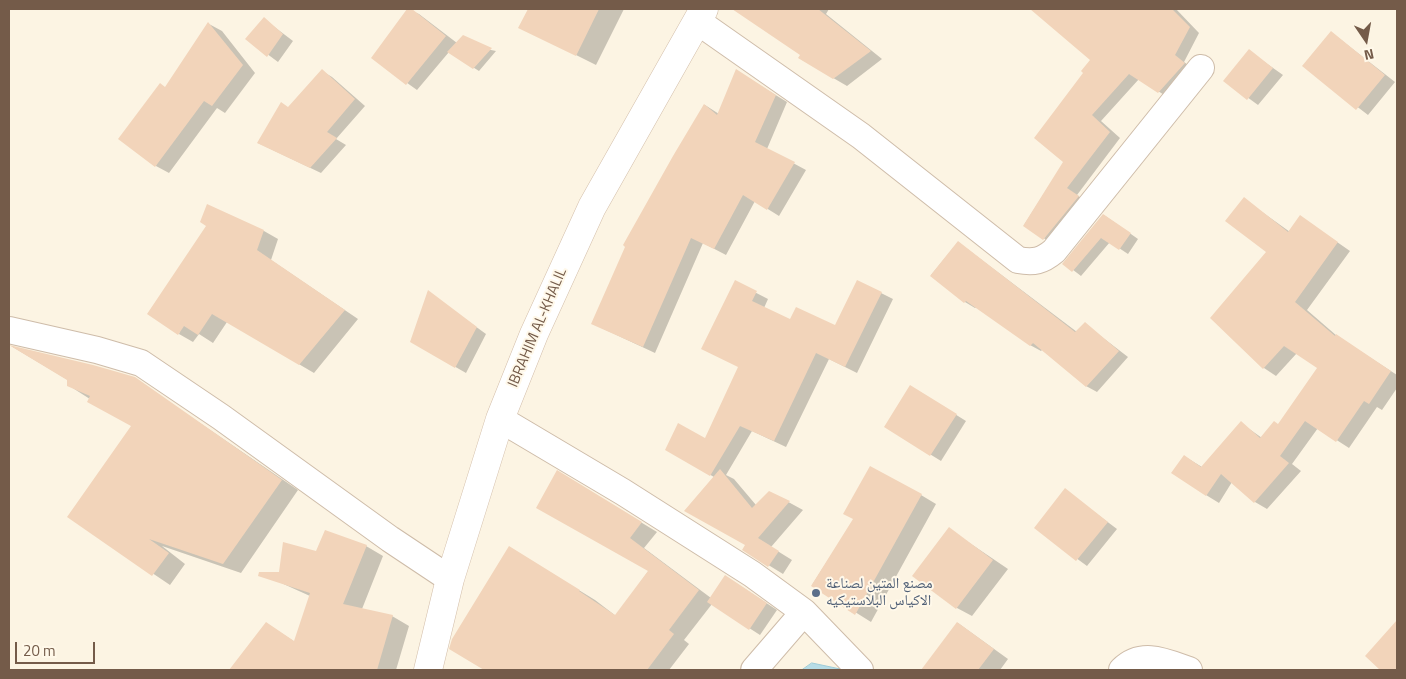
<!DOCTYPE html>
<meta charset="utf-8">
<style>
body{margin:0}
#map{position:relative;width:1406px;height:679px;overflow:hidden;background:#fcf4e3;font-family:"Titillium Web",sans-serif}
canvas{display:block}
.frame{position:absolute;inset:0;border:10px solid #745b49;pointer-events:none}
.north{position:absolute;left:1341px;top:15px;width:50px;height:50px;-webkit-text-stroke:4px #fff8e9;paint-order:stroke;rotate:168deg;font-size:14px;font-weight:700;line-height:20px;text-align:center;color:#745b49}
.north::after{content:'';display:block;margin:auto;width:18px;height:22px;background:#745b49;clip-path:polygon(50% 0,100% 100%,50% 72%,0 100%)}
.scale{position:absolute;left:15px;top:642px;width:80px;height:22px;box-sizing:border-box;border:2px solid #745b49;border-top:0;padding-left:6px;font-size:15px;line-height:18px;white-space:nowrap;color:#745b49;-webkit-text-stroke:4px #fff8e9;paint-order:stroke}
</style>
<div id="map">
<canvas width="1406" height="679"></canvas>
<div class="frame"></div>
<div class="north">N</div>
<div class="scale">20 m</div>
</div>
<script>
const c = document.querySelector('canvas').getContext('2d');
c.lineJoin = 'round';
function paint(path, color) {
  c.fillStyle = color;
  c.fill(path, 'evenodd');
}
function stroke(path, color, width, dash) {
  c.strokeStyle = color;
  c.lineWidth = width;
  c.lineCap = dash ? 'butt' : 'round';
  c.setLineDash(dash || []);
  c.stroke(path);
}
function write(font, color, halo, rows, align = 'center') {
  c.font = font + ' "Titillium Web","Noto Naskh Arabic",sans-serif';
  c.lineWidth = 4;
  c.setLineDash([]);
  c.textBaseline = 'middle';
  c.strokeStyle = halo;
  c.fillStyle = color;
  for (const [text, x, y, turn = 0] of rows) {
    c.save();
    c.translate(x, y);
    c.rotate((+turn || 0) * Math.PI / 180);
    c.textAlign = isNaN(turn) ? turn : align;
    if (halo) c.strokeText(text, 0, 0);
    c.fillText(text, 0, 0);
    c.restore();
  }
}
const water = new Path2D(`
 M 812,663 L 845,670 L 802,670 Z`);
paint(water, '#b7dce6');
stroke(water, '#9ecbd7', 1);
paint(new Path2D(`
 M 408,9 L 419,14 L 457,43 L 496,51 L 479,71 L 449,52 L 417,90 L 372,58 Z
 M 529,9 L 624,9 L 596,65 L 520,27 Z
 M 746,9 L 829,9 L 826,14 L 882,59 L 847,86 L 799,58 L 801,55 L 743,14 Z
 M 1034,9 L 1176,9 L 1199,33 L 1184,62 L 1195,70 L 1169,98 L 1139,79 L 1101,121 L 1120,138 L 1077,195 L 1088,203 L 1054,245 L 1024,225 L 1064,162 L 1085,73 L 1092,60 Z
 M 264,19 L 293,41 L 278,62 L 247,39 Z
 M 209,24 L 222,31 L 255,73 L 225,113 L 217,108 L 169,173 L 156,166 L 166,88 Z
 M 1331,32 L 1395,82 L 1368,115 L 1304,66 Z
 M 1249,51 L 1283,75 L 1258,105 L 1225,81 Z
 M 322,71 L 332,77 L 365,106 L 336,139 L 346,145 L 321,173 L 258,143 Z
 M 748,78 L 787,102 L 767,149 L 806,170 L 779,216 L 755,201 L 726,255 L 703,243 L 655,353 L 593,324 L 705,105 L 719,114 Z
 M 1244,199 L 1290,232 L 1301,217 L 1350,251 L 1307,310 L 1337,336 L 1397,375 L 1397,388 L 1382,410 L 1377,407 L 1349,448 L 1318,428 L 1292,464 L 1301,471 L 1267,509 L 1255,502 L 1232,482 L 1219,503 L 1206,495 L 1184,456 L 1202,467 L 1241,423 L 1262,438 L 1279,425 L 1318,368 L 1297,353 L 1276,376 L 1264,368 L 1268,252 Z
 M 1104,215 L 1138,239 L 1128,254 L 1110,242 L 1081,276 L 1064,263 Z
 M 208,225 L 264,231 L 278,239 L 271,260 L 358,319 L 314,373 L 227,322 L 213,343 L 199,334 L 193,342 L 179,334 Z
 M 958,242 L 1077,332 L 1085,324 L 1128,357 L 1097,392 L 1086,386 L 1043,349 L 1041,351 L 1030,345 L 977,307 L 975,308 L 965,302 L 931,275 Z
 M 735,282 L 768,299 L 764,308 L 791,321 L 835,327 L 881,293 L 893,299 L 857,373 L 829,359 L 786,447 L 752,431 L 726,475 L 734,479 L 756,505 L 770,492 L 803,510 L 771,547 L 792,560 L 783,574 L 744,550 L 747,545 L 714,477 L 667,450 L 706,440 L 740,368 Z
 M 428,292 L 486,334 L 466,373 L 412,342 Z
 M 11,346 L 134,378 L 298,490 L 241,573 L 162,546 L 185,564 L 170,585 L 69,517 L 132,426 L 68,385 L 68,380 Z
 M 921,393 L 966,421 L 941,461 L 886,427 Z
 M 573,481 L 657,532 L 644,548 L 711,598 L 736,583 L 777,610 L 760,635 L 712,604 L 684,640 L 689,644 L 669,670 L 487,670 L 451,648 L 525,557 L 595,600 L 616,616 L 649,570 Z
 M 1065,490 L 1117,529 L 1087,566 L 1035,528 Z
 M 921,495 L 936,504 L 871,622 L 812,585 L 854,519 Z
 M 949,529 L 1008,569 L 972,616 L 957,608 Z
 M 366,546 L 383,556 L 362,609 L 392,616 L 409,626 L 396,670 L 232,669 L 266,623 L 295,642 L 310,596 L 279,582 L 316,552 Z
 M 958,623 L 1008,659 L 1000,670 L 922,670 Z
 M 1393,626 L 1397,629 L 1397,670 L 1382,670 L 1366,656 Z`), '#0003');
paint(new Path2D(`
 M 407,9 L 412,9 L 446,36 L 406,85 L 371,58 Z
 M 528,9 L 599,9 L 576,56 L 518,28 Z
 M 732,9 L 818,9 L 871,51 L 833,79 L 798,58 L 800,55 Z
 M 1030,9 L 1172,9 L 1190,27 L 1175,55 L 1185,63 L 1158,93 L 1129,74 L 1092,115 L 1110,132 L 1067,188 L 1079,196 L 1043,240 L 1023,226 L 1063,162 L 1034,138 L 1083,73 L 1081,71 L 1090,60 Z
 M 264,17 L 283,34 L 267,57 L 245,39 Z
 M 208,22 L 243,65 L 212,106 L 204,101 L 155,167 L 118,139 L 160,83 L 165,87 Z
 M 1331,31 L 1385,75 L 1356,110 L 1302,66 Z
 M 463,35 L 492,48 L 473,69 L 447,52 Z
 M 1249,49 L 1273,68 L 1247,100 L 1223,81 Z
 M 322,69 L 355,99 L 327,132 L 337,138 L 310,168 L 257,143 L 281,102 L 288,107 Z
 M 736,69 L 776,95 L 755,142 L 795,162 L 767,210 L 743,195 L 714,249 L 691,238 L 643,347 L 591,324 L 625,247 L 623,245 L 673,156 L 704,104 L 717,115 Z
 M 1244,197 L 1288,232 L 1300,215 L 1338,242 L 1295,302 L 1335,336 L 1336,334 L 1391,371 L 1369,404 L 1364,401 L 1336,442 L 1305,421 L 1280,456 L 1289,463 L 1254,503 L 1221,474 L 1206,496 L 1171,473 L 1184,455 L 1201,467 L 1241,421 L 1260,438 L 1274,421 L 1278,424 L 1317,368 L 1284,346 L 1263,369 L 1210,318 L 1266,252 L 1225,221 Z
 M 207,204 L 264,230 L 257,250 L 345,310 L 299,365 L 212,314 L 198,335 L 184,326 L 178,335 L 147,314 L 206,226 L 200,222 Z
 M 1103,214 L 1131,233 L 1119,250 L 1101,238 L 1072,272 L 1062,264 Z
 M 958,241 L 1075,332 L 1085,322 L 1119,351 L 1086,387 L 1033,343 L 1030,346 L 966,301 L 964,303 L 930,276 Z
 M 735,280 L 757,291 L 752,301 L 790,319 L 796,307 L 835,325 L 857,280 L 882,292 L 845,367 L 816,353 L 774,441 L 740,426 L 710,476 L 665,450 L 678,423 L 705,438 L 738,367 L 701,349 Z
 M 428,290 L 477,327 L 455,368 L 410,342 Z
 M 9,345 L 93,365 L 135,377 L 282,480 L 223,564 L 149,539 L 169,553 L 152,576 L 67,517 L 131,426 L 87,402 L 90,396 L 67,386 L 67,380 Z
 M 910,385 L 957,414 L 930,456 L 884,427 Z
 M 870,466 L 922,494 L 855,615 L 811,586 L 853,519 L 843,514 Z
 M 720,469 L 752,508 L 769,491 L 790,501 L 758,538 L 779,551 L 768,567 L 742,550 L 745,545 L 684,511 Z
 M 557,470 L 642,522 L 630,538 L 699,590 L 669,630 L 674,634 L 647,670 L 484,670 L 449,649 L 452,639 L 509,546 L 580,590 L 579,591 L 615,615 L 648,571 L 536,508 Z
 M 1065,488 L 1108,522 L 1076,561 L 1034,528 Z
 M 949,527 L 993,560 L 956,609 L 912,576 Z
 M 325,530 L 367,545 L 343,604 L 393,615 L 377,670 L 229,670 L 266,622 L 294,641 L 310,593 L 258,576 L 259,572 L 279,572 L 283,542 L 316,551 Z
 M 725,575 L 767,603 L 749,630 L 707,602 Z
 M 1397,620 L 1397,670 L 1380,670 L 1365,656 Z
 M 957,622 L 994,649 L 978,670 L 921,670 Z`), '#f2d4ba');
const street = new Path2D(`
 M 697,21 L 861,136 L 1018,260 C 1034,263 1042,261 1054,251 L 1201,68
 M 9,330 L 97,350 L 141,363 L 221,417 L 390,539 L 450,579
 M 500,419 L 623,492 L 752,574 L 804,612 L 860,670
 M 754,670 L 804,612
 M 1122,670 C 1142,650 1166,662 1189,670`);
const secondary = new Path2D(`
 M 428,670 L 450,579 L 500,419 L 534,334 L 592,207 L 704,9`);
stroke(street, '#cebca9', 28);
stroke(secondary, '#d3bea9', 29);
stroke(street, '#fff', 26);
stroke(secondary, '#fff', 28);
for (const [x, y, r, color] of [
 [816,593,5,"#5c6f8a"]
]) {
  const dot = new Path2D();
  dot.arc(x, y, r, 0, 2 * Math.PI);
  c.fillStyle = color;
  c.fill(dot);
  stroke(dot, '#fff8e9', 2);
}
write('15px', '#745b49', '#fff8e9', [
 ["IBRAHIM AL-KHALIL",538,328,-67]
]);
write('15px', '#4e5e75', '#fff8e9', [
 ["مصنع المتين لصناعة",826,584],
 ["الاكياس البلاستيكيه",826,601]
], 'left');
</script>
